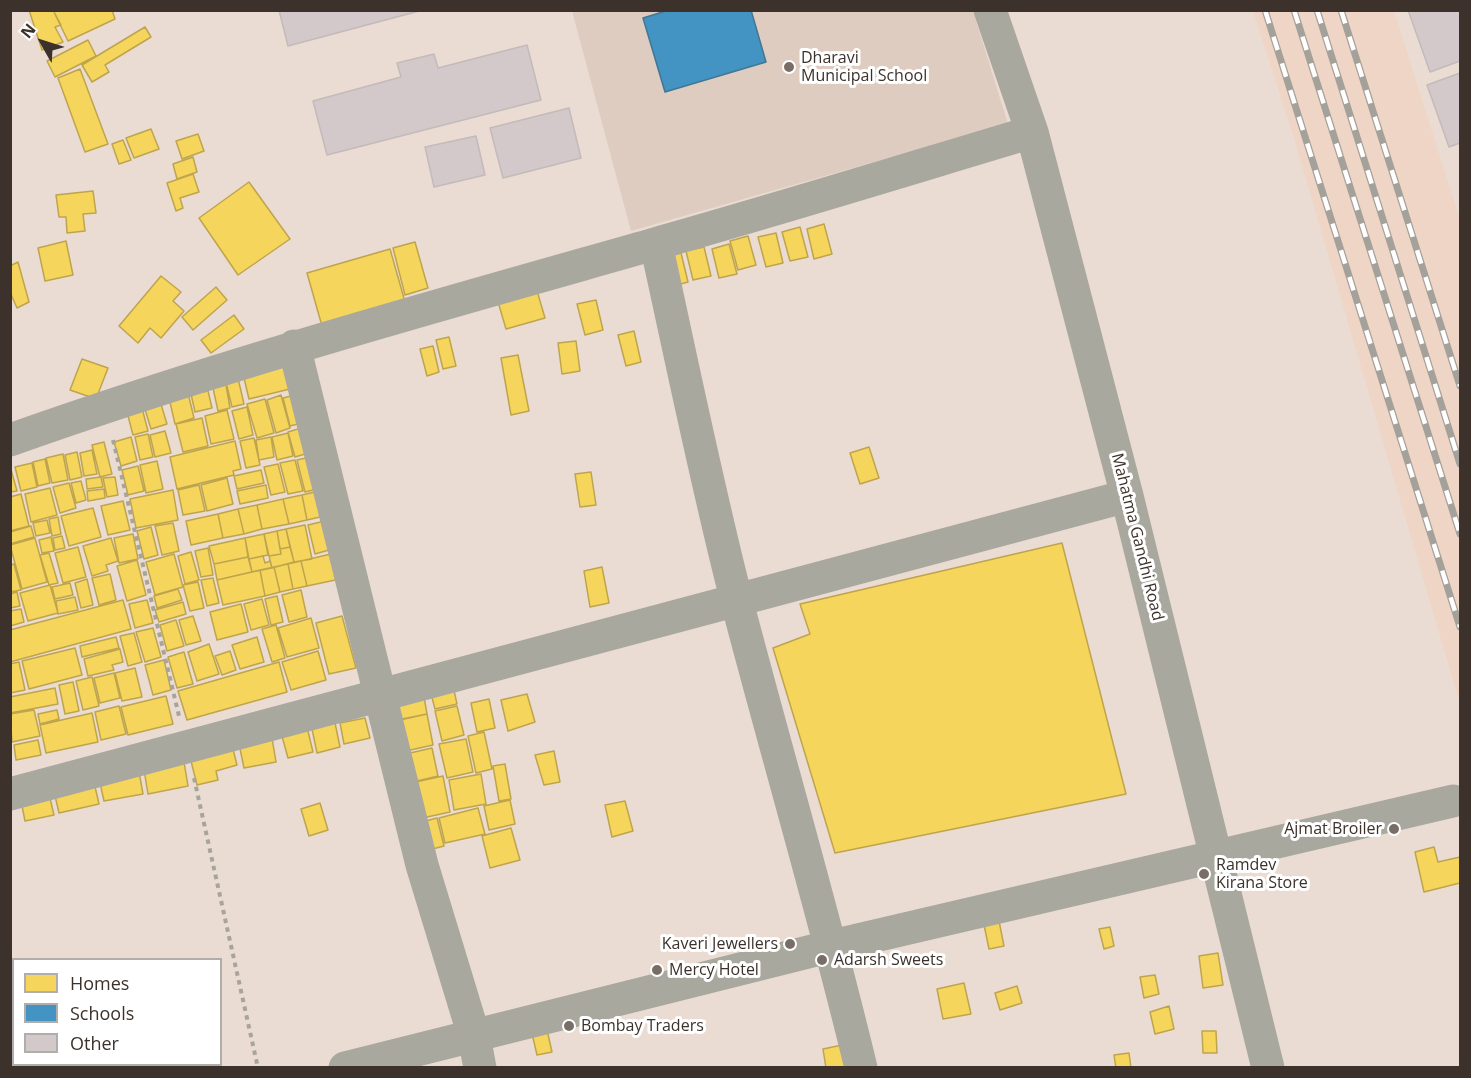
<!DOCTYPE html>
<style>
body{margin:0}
#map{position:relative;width:1471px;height:1078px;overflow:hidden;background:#eadcd2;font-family:"Open Sans",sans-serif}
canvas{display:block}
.frame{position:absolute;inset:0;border:12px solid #3c322b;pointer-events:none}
.legend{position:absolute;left:12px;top:958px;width:210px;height:108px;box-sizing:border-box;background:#fff;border:2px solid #b1adaa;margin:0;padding:8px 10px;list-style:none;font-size:18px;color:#3c322b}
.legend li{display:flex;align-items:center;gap:12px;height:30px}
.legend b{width:30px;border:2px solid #b1adaa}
.north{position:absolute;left:12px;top:12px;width:60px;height:60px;-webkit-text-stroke:4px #fff;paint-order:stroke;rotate:309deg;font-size:16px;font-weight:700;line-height:24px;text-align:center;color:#3c322b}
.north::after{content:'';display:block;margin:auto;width:21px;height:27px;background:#3c322b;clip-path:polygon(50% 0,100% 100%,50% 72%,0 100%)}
</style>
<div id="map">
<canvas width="1471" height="1078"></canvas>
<div class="frame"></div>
<ul class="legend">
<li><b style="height:16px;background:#f6d55c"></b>Homes</li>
<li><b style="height:16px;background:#4393c3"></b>Schools</li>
<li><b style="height:16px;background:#d4c9ca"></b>Other</li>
</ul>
<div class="north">N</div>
</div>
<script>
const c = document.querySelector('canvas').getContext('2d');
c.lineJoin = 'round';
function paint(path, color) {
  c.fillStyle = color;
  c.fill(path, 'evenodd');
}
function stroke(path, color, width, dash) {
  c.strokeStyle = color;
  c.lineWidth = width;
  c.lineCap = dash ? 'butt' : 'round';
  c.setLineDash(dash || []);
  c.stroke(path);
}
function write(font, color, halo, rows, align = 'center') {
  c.font = font + ' "Open Sans",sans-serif';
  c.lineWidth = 6;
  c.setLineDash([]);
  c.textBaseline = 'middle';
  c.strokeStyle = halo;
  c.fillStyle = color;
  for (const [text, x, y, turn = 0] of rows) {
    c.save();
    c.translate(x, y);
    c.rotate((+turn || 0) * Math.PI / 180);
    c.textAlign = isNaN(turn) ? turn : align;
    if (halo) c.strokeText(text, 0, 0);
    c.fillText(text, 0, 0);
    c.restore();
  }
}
paint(new Path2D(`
 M 1253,11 L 1394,11 L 1460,220 L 1460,704 L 1293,135 Z`), '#eed5c5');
paint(new Path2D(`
 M 572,11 L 973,11 L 1008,124 L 631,231 Z`), '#deccc0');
const homes = new Path2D(`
 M 29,10 L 53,10 L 61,25 L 55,27 L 63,42 L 42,50 Z
 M 53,10 L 112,10 L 115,19 L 68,41 Z
 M 145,27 L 151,37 L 105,65 L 109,72 L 92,82 L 82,65 Z
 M 88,40 L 96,56 L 55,77 L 47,61 Z
 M 80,69 L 108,144 L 85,152 L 58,78 Z
 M 151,129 L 159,149 L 134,158 L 126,138 Z
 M 198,134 L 204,151 L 182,159 L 176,141 Z
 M 123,140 L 131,160 L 119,164 L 112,144 Z
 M 193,157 L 197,172 L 177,179 L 173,164 Z
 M 193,174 L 199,192 L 180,198 L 183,208 L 176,211 L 167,183 Z
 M 249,182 L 290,239 L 238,275 L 199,218 Z
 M 93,191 L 96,213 L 83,214 L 85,231 L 67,233 L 66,217 L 59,217 L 56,195 Z
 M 824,224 L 832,254 L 814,259 L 807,229 Z
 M 800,227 L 808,257 L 790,261 L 782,232 Z
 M 776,233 L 783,263 L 766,267 L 758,237 Z
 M 748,236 L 756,265 L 738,270 L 730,241 Z
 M 66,241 L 73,275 L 45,281 L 38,248 Z
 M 415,242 L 428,288 L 405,295 L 393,248 Z
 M 729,244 L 737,274 L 719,278 L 712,249 Z
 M 704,247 L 711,276 L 693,280 L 686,251 Z
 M 390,249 L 405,302 L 322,326 L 307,273 Z
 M 681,253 L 688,282 L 670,287 L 663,258 Z
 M 18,262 L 29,302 L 17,308 L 10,292 L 10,266 Z
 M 161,276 L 181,292 L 173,301 L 184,311 L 161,338 L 150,328 L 138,343 L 119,326 Z
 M 535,284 L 545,318 L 506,329 L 496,295 Z
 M 216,287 L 227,300 L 193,330 L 182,317 Z
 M 596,300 L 603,330 L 585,335 L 577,304 Z
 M 234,315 L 244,329 L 211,353 L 201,340 Z
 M 634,331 L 641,362 L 626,366 L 618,335 Z
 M 449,337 L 456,366 L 443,369 L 436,340 Z
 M 576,341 L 580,371 L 562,374 L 558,343 Z
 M 433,346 L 439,372 L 427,376 L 420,349 Z
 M 518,355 L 529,411 L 511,415 L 501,358 Z
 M 82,359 L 108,368 L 96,399 L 70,390 Z
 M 288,363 L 294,388 L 249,399 L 243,374 Z
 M 237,374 L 244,404 L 232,407 L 225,378 Z
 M 226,385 L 230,408 L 218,411 L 213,388 Z
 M 208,391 L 212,408 L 195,412 L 191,394 Z
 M 188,393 L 194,418 L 175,424 L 169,398 Z
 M 299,394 L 306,422 L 290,426 L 283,398 Z
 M 281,395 L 290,428 L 276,433 L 267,400 Z
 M 265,399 L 274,433 L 257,438 L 247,404 Z
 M 160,401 L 167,424 L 151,429 L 144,406 Z
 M 247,407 L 253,435 L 239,439 L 232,411 Z
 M 142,408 L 148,431 L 133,435 L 127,412 Z
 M 227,410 L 234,439 L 211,444 L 205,416 Z
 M 202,418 L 208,446 L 183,452 L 176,424 Z
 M 308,426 L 315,451 L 295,457 L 288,432 Z
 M 165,431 L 171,453 L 155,457 L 150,435 Z
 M 288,433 L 293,456 L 277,460 L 272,437 Z
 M 148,434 L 153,457 L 140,460 L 135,437 Z
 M 131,437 L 137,461 L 121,466 L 114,442 Z
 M 271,437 L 274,457 L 259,460 L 256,440 Z
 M 254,438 L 260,465 L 246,468 L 240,441 Z
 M 235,441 L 241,469 L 233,471 L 234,475 L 177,489 L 170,457 Z
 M 104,442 L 112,474 L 100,477 L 92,445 Z
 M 869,447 L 879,478 L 860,484 L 850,453 Z
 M 92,450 L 97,474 L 84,476 L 80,453 Z
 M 77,452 L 82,477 L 70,480 L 65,455 Z
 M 63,454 L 68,480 L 52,483 L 46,458 Z
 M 319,455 L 326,487 L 305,492 L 297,460 Z
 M 45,459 L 50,483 L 38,486 L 33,462 Z
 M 295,460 L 303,491 L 288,494 L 280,463 Z
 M 157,461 L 163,489 L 146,493 L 140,465 Z
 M 32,463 L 37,487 L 21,491 L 15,467 Z
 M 278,464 L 285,492 L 271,495 L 264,467 Z
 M 10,466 L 17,491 L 10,492 Z
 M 138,466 L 144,491 L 128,495 L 122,470 Z
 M 261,470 L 264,483 L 237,489 L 234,476 Z
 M 591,472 L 596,505 L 580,507 L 575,474 Z
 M 101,477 L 103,487 L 87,489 L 86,479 Z
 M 115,477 L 118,495 L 107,497 L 103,478 Z
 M 227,478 L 233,504 L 207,511 L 201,485 Z
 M 81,481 L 86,500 L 76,503 L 71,483 Z
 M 69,483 L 76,508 L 60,513 L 53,487 Z
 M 199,485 L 205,511 L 183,515 L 178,490 Z
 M 266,485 L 268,498 L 240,504 L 237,491 Z
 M 50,488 L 57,515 L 31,522 L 25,494 Z
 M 104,489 L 105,498 L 88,501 L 87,491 Z
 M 173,490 L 178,520 L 136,528 L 130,499 Z
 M 319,491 L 324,516 L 307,520 L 302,495 Z
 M 21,494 L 29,526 L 10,531 L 10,497 Z
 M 302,495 L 307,520 L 289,524 L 283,499 Z
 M 283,499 L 289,524 L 262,529 L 257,505 Z
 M 123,501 L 130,530 L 108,535 L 101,506 Z
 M 257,505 L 262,529 L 244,534 L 238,509 Z
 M 93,508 L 101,537 L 69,546 L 61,516 Z
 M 238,509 L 244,534 L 223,538 L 218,514 Z
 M 218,514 L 223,538 L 191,545 L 186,521 Z
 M 58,517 L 61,534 L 52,536 L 49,519 Z
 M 47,520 L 50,533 L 36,536 L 33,523 Z
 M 329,520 L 336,548 L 315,554 L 308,525 Z
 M 173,523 L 179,551 L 162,555 L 155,526 Z
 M 305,525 L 312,559 L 294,562 L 286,529 Z
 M 31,526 L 34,537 L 10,544 L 10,532 Z
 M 151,527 L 158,555 L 144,559 L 137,531 Z
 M 286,529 L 290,547 L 280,549 L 277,531 Z
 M 277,531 L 281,554 L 269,556 L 264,534 Z
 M 133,534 L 138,559 L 119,563 L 114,538 Z
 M 264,534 L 268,555 L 249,559 L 245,538 Z
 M 62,536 L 65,548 L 55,550 L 53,538 Z
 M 51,537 L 54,551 L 42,553 L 39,540 Z
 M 35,538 L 47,582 L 22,589 L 10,545 Z
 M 111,538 L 118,561 L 106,565 L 108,571 L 92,576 L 83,546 Z
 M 245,538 L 248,557 L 214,564 L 209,546 Z
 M 1062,543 L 1126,794 L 835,853 L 773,648 L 810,634 L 800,604 Z
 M 78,547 L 86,577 L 63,583 L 55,553 Z
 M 290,547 L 294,562 L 272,568 L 269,556 L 281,554 L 280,549 Z
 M 208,548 L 213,575 L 201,577 L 195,551 Z
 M 191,552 L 199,580 L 185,584 L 178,556 Z
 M 49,553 L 58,583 L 49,585 L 40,555 Z
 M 335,553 L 340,579 L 307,586 L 301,561 Z
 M 174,554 L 183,587 L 155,595 L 146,562 Z
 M 263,556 L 265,563 L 270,561 L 272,568 L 252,572 L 249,559 Z
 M 248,557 L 252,572 L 217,580 L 214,564 Z
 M 137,560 L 146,595 L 127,601 L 117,566 Z
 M 301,561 L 307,586 L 293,589 L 288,564 Z
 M 14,564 L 21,590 L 10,592 L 10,565 Z
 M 288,564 L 293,589 L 280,592 L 274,567 Z
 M 274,567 L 280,592 L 265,596 L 260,570 Z
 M 602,567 L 609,603 L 590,607 L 584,571 Z
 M 260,570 L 265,596 L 223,605 L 217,580 Z
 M 110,574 L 116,600 L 99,605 L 92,578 Z
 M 213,578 L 219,603 L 207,606 L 201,580 Z
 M 87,579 L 93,605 L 81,608 L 75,583 Z
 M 198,582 L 204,608 L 190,611 L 183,585 Z
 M 70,583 L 73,595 L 55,599 L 52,587 Z
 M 50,585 L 58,613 L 28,621 L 20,593 Z
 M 178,589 L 182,600 L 157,608 L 154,596 Z
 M 301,590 L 307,617 L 289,622 L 282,595 Z
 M 17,592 L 20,606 L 10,608 L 10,594 Z
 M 277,596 L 283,622 L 271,625 L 265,599 Z
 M 75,597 L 78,610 L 58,614 L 56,601 Z
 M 262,599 L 269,625 L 251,630 L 244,604 Z
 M 123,600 L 131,629 L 10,662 L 10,630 Z
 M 147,600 L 153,623 L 135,628 L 129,604 Z
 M 183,602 L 186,614 L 159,622 L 155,610 Z
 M 241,604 L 248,632 L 217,640 L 210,612 Z
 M 21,609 L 24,622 L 10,626 L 10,611 Z
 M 193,616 L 201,641 L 186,645 L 179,620 Z
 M 342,616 L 356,668 L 329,674 L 316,623 Z
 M 311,618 L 319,648 L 287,657 L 278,628 Z
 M 176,620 L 184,646 L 167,651 L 160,625 Z
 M 276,625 L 285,658 L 272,662 L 262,629 Z
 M 153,628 L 161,657 L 145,662 L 136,632 Z
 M 134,633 L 142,662 L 128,666 L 120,636 Z
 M 116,637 L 119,648 L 82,657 L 80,646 Z
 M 257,637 L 264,662 L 240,669 L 232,645 Z
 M 209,644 L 219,674 L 197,681 L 188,652 Z
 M 75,648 L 82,675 L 29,689 L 22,661 Z
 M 120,649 L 123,662 L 112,665 L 114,670 L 88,676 L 84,659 Z
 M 230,651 L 236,670 L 222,675 L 215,656 Z
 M 318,651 L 326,680 L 291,690 L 282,662 Z
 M 184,652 L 193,684 L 177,688 L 168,657 Z
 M 164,660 L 171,690 L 153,695 L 145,665 Z
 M 19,662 L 25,690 L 10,693 L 10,664 Z
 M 279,662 L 287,692 L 187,720 L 178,691 Z
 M 135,668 L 142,697 L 122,701 L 115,673 Z
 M 114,673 L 120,698 L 100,703 L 94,678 Z
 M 92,677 L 99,706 L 83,710 L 76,681 Z
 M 451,677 L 457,704 L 435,709 L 428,682 Z
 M 73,682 L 79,711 L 65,714 L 59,685 Z
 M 55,688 L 58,704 L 10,713 L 10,697 Z
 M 423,691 L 427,714 L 397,720 L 393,697 Z
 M 527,694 L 535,722 L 508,731 L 501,700 Z
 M 166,696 L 173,724 L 128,735 L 121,707 Z
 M 489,699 L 495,728 L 477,732 L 471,703 Z
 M 119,706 L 126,734 L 101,740 L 95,712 Z
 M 457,706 L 464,735 L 442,741 L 435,711 Z
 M 34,710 L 40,736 L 12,742 L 10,714 Z
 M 57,710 L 59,719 L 40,724 L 38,714 Z
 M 92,713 L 98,742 L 46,753 L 40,725 Z
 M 427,714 L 433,745 L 406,751 L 400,720 Z
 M 334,718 L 340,747 L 317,753 L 311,724 Z
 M 365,718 L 370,738 L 344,744 L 340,723 Z
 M 306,723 L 313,752 L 288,758 L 280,729 Z
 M 271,732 L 276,762 L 244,768 L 238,739 Z
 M 484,732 L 492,769 L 476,773 L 468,736 Z
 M 466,739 L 473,772 L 447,778 L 439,744 Z
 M 38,740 L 41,755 L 16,760 L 14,745 Z
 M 231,741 L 237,765 L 216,771 L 218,780 L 197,785 L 189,753 Z
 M 432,748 L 438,776 L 417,781 L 410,753 Z
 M 554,751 L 560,782 L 544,785 L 535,755 Z
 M 183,756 L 188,786 L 148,794 L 143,764 Z
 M 505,764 L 511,799 L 499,801 L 493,766 Z
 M 138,766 L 143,794 L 104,801 L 98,774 Z
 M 481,774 L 486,804 L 454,810 L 449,780 Z
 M 443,776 L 450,812 L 418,819 L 411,783 Z
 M 93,778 L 99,804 L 59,813 L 53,787 Z
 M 48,790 L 54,815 L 25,821 L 20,796 Z
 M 510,800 L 515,824 L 489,830 L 484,806 Z
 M 625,801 L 633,831 L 612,837 L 605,805 Z
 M 320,803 L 328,830 L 309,836 L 301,809 Z
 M 478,808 L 485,834 L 445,843 L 439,818 Z
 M 437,818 L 444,846 L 425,851 L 418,823 Z
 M 511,828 L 520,860 L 490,868 L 482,836 Z
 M 1434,847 L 1438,862 L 1460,857 L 1460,883 L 1424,892 L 1415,852 Z
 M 997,911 L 1004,946 L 989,949 L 982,915 Z
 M 1110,927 L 1114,946 L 1104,949 L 1099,929 Z
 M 1218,953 L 1223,985 L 1203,988 L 1199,956 Z
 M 1155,975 L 1159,994 L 1144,998 L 1140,977 Z
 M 964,983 L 971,1014 L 943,1019 L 937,989 Z
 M 1017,986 L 1022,1003 L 1000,1010 L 995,993 Z
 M 1169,1006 L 1174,1029 L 1155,1034 L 1150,1012 Z
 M 545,1021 L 552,1052 L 537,1055 L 530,1025 Z
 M 1202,1031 L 1216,1031 L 1217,1053 L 1203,1053 Z
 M 842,1045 L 847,1068 L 826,1068 L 823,1049 Z
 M 1129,1053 L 1131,1068 L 1116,1068 L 1114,1055 Z`);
paint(homes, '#f6d55c');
stroke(homes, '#bea44d', 1.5);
const schools = new Path2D(`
 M 669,10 L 751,10 L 766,62 L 665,92 L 643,18 Z`);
paint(schools, '#4393c3');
stroke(schools, '#417695', 1.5);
const building = new Path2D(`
 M 279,10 L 423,10 L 288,46 Z
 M 1408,10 L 1460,10 L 1460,61 L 1430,72 Z
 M 527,45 L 541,100 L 327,155 L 313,101 L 401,77 L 397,63 L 434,54 L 438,68 Z
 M 1460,73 L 1460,143 L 1449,147 L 1427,85 Z
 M 569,108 L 581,158 L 503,178 L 490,128 Z
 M 476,136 L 485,175 L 434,187 L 425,147 Z`);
paint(building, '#d4c9ca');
stroke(building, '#c4baba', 1.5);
stroke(new Path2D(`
 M 113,440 L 179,716
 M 194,778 L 258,1068`), '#a6a49c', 4, [4.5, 4.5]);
stroke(new Path2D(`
 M 990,10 L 1032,132 L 1127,496 L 1268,1068
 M 656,244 C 682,362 706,481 736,598 C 777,755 823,910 861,1068
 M 294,346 L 422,865 L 474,1036 L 480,1068
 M 10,440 C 221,365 436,306 651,245 C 779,209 905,170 1032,132
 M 10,794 L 1127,496
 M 345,1068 L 832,946 L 1453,801`), '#a8a89f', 33);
const rail = new Path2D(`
 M 1265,10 L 1460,627
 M 1294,10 L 1460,534
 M 1317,10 L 1460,464
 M 1341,10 L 1460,386`);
stroke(rail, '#a4a09a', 7);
stroke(rail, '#fff', 4.5, [14]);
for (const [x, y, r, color] of [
 [789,67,6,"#796e65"],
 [1394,829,6,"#796e65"],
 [1204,874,6,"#796e65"],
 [790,944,6,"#796e65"],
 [822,960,6,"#796e65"],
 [657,970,6,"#796e65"],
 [569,1026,6,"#796e65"]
]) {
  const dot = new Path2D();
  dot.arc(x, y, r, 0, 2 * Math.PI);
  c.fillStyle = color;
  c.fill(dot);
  stroke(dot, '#fff', 2);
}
write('16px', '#3c322b', '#fff', [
 ["Dharavi",801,58],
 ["Municipal School",801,76],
 ["Ajmat Broiler",1382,829,"right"],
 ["Ramdev",1216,865],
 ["Kirana Store",1216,883],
 ["Kaveri Jewellers",778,944,"right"],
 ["Adarsh Sweets",834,960],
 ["Mercy Hotel",669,970],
 ["Bombay Traders",581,1026]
], 'left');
write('16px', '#3c322b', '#fff', [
 ["Mahatma Gandhi Road",1137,537,76]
]);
</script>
